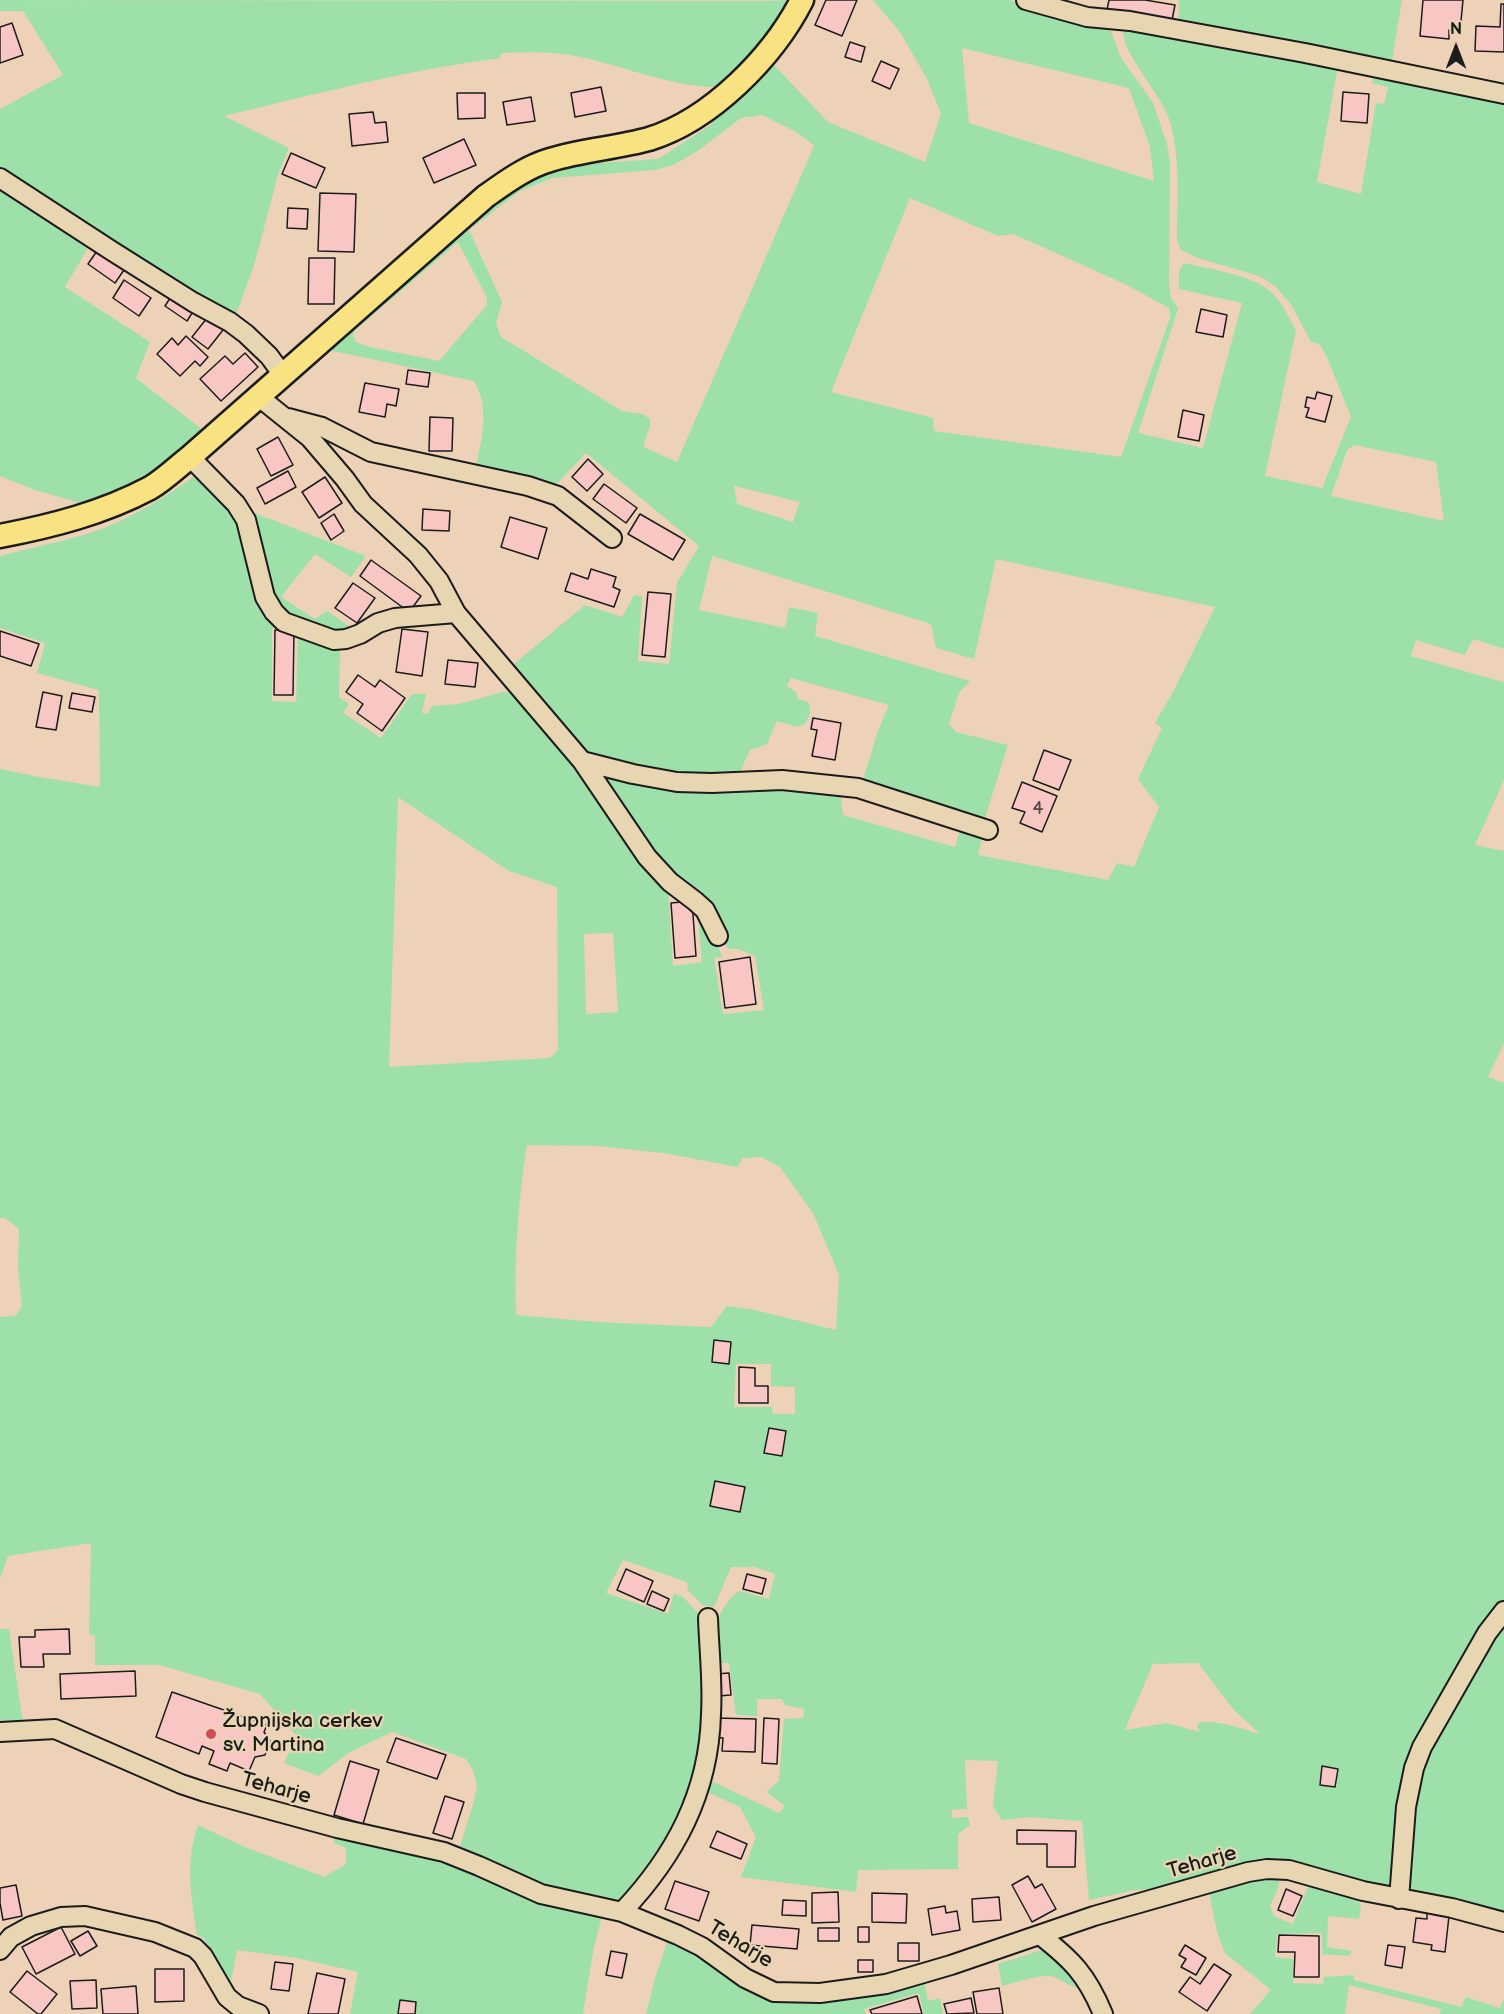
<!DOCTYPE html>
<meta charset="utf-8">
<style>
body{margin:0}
#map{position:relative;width:1504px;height:2014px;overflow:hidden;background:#edd2b8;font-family:"Balsamiq Sans",sans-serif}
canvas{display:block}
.north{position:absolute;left:1426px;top:18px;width:60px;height:60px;-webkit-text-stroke:4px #e8d6b3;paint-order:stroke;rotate:0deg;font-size:16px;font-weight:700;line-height:24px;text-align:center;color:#1c1c1c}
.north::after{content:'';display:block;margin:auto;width:21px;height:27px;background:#1c1c1c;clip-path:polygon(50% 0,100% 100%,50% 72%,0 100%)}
</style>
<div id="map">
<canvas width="1504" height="2014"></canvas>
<div class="north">N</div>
</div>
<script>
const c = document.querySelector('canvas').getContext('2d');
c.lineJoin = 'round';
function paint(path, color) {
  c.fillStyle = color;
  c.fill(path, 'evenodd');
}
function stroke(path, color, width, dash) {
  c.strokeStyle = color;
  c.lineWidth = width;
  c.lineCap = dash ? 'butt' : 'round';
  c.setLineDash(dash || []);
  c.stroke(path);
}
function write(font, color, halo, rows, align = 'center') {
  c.font = font + ' "Balsamiq Sans",sans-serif';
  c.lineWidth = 4.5;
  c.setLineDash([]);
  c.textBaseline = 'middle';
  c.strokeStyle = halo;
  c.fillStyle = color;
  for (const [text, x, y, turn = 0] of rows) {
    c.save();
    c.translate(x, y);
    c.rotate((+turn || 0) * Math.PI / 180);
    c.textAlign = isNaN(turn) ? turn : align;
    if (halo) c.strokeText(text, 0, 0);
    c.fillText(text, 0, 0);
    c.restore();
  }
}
paint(new Path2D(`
 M 0,0 L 765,1 L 786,0 C 772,33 746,61 721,87 C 671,88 623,65 575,56 C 550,51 526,52 501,53 L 500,58 C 407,70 316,94 224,116 L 289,148 L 278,175 L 255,262 L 235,318 L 0,172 L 0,109 L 63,75 L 23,11 L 0,11 Z
 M 873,0 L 1008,0 L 1086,22 L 1109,26 L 1121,58 L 1153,103 L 1167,144 L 1170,164 L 1169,284 L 1171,298 L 1178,308 L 1177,312 L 1138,433 L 1203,448 L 1242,303 L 1179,289 C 1179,279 1177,270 1184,263 C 1210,269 1255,275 1273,294 C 1283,304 1289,318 1296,330 L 1265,476 L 1322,488 L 1351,417 L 1326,355 L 1319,344 L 1311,342 L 1292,306 L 1276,287 L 1259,276 L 1198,258 L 1181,250 L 1177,241 C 1177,201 1181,160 1170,122 C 1162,93 1121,55 1123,28 L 1338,66 L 1317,182 L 1361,194 L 1376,103 L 1384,104 L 1388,87 L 1372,83 L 1375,73 L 1504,100 L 1504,649 L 1473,639 L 1465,655 L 1416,640 L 1411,656 L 1503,682 L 1504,680 L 1504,780 L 1475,845 L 1504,851 L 1504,1043 L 1488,1077 L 1504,1083 L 1504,1602 L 1484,1630 L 1439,1707 L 1413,1745 L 1399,1796 L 1392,1880 L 1390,1886 L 1383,1889 L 1289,1864 L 1171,1888 L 1136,1890 L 1089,1900 L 1082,1821 L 1029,1817 L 1002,1820 L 993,1806 L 998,1761 L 965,1760 L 967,1809 L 951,1810 L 953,1818 L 968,1817 L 970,1825 L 958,1834 L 958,1869 L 858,1870 L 856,1892 L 741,1877 L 756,1837 L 740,1807 L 705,1791 L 709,1780 L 779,1813 L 785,1806 L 766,1792 L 779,1781 L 784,1719 L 803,1718 L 804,1709 L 785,1705 L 781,1699 L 757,1699 L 757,1716 L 736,1715 L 729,1663 L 711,1663 C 713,1638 716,1605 740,1591 L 769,1599 L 775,1574 L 755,1567 L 731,1567 L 714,1607 L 702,1605 L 688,1590 L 687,1582 L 623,1560 L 606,1593 L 668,1614 L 674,1593 L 683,1597 L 702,1617 L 706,1716 L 697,1768 L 676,1830 L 625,1898 L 609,1902 L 549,1887 L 524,1877 L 460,1846 L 473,1805 L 477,1786 L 473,1770 L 466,1759 L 392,1732 L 350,1752 L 318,1776 L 284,1763 L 297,1736 L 260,1694 L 159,1665 L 95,1665 L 95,1636 L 89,1634 L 91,1543 L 8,1556 L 0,1579 L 0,1317 L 15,1316 L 22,1307 L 18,1269 L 19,1229 L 5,1218 L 0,1218 L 0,769 L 34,776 L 100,787 L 99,690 L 37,673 L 45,643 L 0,628 L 0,556 C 30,548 60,542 90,533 C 129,520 166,497 199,473 L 234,508 L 276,623 L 272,630 L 272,701 L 296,702 L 298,632 L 337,646 L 340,652 L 339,697 L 349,704 L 343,713 L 381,738 L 412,694 L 426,694 L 422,713 L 427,714 L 432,706 L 459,704 L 503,692 L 520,694 L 668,887 L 673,966 L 702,962 L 697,906 L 714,934 L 722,957 L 714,958 L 723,1014 L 764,1010 L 755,956 L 738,949 L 728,949 L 716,924 L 673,879 L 601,780 L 607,773 L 840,791 L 843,815 L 955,847 L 961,827 L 984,832 L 978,855 L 1108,880 L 1117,863 L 1134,867 L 1159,807 L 1138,779 L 1162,728 L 1155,723 L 1172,694 L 1215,607 L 996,559 L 974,659 L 936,648 L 931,624 L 712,556 L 699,610 L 785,628 L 789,607 L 818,613 L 815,636 L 970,681 L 959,693 L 949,724 L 956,732 L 1008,745 L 984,821 L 861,786 L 878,731 L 889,705 L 791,678 L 787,686 L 796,692 L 798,699 L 808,702 C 812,711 810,716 805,724 L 797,727 L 777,721 L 767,744 L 750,750 L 737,778 L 677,776 L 589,755 L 508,669 L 585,605 L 622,617 L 634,595 L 642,596 L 638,661 L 669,664 L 677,583 L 699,546 L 586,453 L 553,488 L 475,471 C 481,440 491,410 474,381 L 324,349 L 510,189 L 555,168 L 583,164 L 658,159 L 709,126 L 774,65 L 828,122 L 925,162 L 941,114 L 927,79 L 900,32 ZM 962,48 L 1129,88 L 1150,147 L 1154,181 L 969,123 ZM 761,115 C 779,123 800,132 814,146 L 677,462 L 644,447 C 644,436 652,429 650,419 L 642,414 L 622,411 L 501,337 L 496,323 L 502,302 L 469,230 L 520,191 L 552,178 L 655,170 L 673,165 L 699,150 L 741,118 ZM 910,198 L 998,236 L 1012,234 L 1027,240 L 1127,285 L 1169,308 L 1170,318 L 1121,457 L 934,431 L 933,418 L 831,392 ZM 458,242 L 487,298 L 487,305 L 439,361 L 365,346 L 356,342 L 353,336 L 354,331 ZM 1354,445 L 1436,462 L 1444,521 L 1331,496 L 1347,450 ZM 734,486 L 800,502 L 793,522 L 737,504 ZM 398,797 L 509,871 L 557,887 L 558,1050 L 550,1058 L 389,1067 ZM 613,933 L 618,1012 L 586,1014 L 584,934 ZM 527,1145 L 598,1146 L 663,1153 L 738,1167 L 742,1158 L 761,1157 L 780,1167 L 813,1213 L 839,1275 L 836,1330 L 755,1310 L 727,1306 L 711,1327 L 597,1322 L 516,1315 C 514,1258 518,1202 527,1145 ZM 736,1364 L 771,1364 L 771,1386 L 795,1387 L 795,1414 L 773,1414 L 772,1407 L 734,1407 ZM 1198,1663 L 1234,1710 L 1260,1734 C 1240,1728 1222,1721 1200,1722 L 1197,1726 L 1200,1732 L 1167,1723 L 1125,1730 L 1153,1664 Z
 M 1178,0 L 1402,0 L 1391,67 L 1178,24 L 1179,5 Z
 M 0,183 L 89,246 L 65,287 L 150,342 L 136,378 L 204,431 L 163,464 L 134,481 L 115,491 L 80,503 L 32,489 L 0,476 Z
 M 252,512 L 366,556 L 351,577 L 315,554 L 281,597 L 315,619 L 327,611 L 353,629 L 342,636 L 282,612 L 268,594 L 248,518 Z
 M 1504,1627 L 1504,1917 L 1415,1892 L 1408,1886 L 1414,1810 L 1420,1775 L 1432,1746 L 1489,1647 Z
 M 0,1629 L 9,1629 L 23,1723 L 0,1727 Z
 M 198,1825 C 214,1832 229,1840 245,1847 C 272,1858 298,1866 324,1877 L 346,1864 L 346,1848 L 334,1843 L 334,1836 L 459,1866 L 525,1897 L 558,1908 L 602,1916 L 594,1947 L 583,2013 L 585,2014 L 350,2014 L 358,1972 L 297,1958 L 237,1950 L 229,1992 L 208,1957 L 205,1939 L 197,1935 C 191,1897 185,1861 198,1825 Z
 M 1278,1876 C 1282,1885 1274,1897 1270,1906 L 1274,1916 L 1293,1924 L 1309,1884 L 1357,1896 L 1361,1907 L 1359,1919 L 1328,1916 L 1327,1947 L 1352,1951 L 1349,1956 L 1322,1954 L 1322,1933 L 1277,1934 L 1275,1957 L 1293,1959 L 1293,1983 L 1323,1984 L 1324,1977 L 1354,1975 L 1354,1980 L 1461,2007 L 1466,1997 L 1500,2008 L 1504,1999 L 1504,2014 L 1440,2014 L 1441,2009 L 1349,1985 L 1345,2014 L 1250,2014 L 1271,1990 L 1225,1953 L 1217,1932 L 1209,1892 L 1256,1877 Z
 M 669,1937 L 696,1952 L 736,1984 L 754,1993 L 773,1999 L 822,2002 L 872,1997 L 924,1982 L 928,2001 L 940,1998 L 943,2014 L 924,2014 L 919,1993 L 864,2009 L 866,2014 L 646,2014 L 656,1975 Z
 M 1045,1949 L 1057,1954 L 1084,1988 C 1066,1988 1062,1977 1049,1976 C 1038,1975 1013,1983 1002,1986 L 998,1964 Z`), '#9ee0aa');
const building = new Path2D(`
 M 826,0 L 857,0 L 842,36 L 815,25 Z
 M 1109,0 L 1145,0 L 1175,5 L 1172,20 L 1107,10 Z
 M 1423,0 L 1463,0 L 1460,31 L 1449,30 L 1449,39 L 1420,36 Z
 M 1501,4 L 1504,4 L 1504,52 L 1475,51 L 1476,26 L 1500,27 Z
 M 12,23 L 23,55 L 0,63 L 0,27 Z
 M 850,42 L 865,47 L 861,62 L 845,57 Z
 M 881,61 L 899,69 L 890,89 L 872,81 Z
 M 601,87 L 606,111 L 575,117 L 571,93 Z
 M 1343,92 L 1369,94 L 1367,123 L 1341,121 Z
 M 457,93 L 485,93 L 485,118 L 458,119 Z
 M 531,97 L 535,121 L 507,125 L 503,102 Z
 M 373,112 L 375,123 L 386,122 L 388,142 L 352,146 L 349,114 Z
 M 464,139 L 476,165 L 434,183 L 423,158 Z
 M 291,153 L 325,168 L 316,188 L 282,174 Z
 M 320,193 L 356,194 L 354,252 L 318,251 Z
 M 288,208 L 308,209 L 307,229 L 287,228 Z
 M 99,248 L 126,267 L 115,283 L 88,264 Z
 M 309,258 L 335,258 L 334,304 L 308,304 Z
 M 124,280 L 151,298 L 139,316 L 113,298 Z
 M 172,295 L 194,310 L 187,321 L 165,306 Z
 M 1201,309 L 1227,315 L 1223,337 L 1196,332 Z
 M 207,318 L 223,330 L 208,349 L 192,337 Z
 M 186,336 L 208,357 L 200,366 L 195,361 L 180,376 L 157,354 L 172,338 L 178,345 Z
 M 245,353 L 258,367 L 221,401 L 200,379 L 225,356 L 233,364 Z
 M 408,370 L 430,373 L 428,387 L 406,384 Z
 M 365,383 L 399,389 L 396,406 L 387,404 L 385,417 L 359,412 Z
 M 1317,392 L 1332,396 L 1325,422 L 1306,417 L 1309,408 L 1305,407 L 1307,397 L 1315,399 Z
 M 1183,410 L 1204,415 L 1199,441 L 1178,437 Z
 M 430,417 L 453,418 L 452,451 L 429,451 Z
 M 278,437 L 293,465 L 271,476 L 257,449 Z
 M 588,459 L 603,474 L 587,491 L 572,477 Z
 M 288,471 L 296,487 L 265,504 L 257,488 Z
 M 325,477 L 342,503 L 319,518 L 302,492 Z
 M 604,484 L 637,508 L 626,523 L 593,499 Z
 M 423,509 L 450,511 L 449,531 L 422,530 Z
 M 334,514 L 344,531 L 331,540 L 321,523 Z
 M 640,514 L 685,540 L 673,560 L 628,534 Z
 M 510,517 L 547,528 L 538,559 L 501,547 Z
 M 371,560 L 421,596 L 409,612 L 360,576 Z
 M 591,569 L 616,577 L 613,587 L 620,590 L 614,607 L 565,591 L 571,573 L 588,579 Z
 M 353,583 L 375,598 L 357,623 L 335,608 Z
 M 648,592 L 671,594 L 665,657 L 642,655 Z
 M 402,629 L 428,632 L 422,676 L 396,672 Z
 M 275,630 L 294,630 L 293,695 L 274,695 Z
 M 0,631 L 39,644 L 31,666 L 0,656 Z
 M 448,660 L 478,663 L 475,687 L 445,684 Z
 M 358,675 L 375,687 L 380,680 L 405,698 L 382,731 L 357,713 L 363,704 L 346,692 Z
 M 43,692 L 62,696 L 56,730 L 36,727 Z
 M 72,693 L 95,697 L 92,712 L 69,708 Z
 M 813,718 L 841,723 L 835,760 L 812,756 L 817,730 L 811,729 Z
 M 1044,750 L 1071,760 L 1059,790 L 1033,780 Z
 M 1022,782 L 1057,796 L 1042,832 L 1020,823 L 1025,812 L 1012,808 Z
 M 692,901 L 696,956 L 675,958 L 671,903 Z
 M 750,957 L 756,1004 L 725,1008 L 719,962 Z
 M 714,1340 L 731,1342 L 729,1364 L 712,1362 Z
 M 739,1367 L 755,1368 L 755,1386 L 768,1386 L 768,1403 L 739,1403 Z
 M 769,1428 L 786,1431 L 782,1456 L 764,1453 Z
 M 715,1481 L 745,1487 L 740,1512 L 710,1506 Z
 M 626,1569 L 653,1581 L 644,1602 L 617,1590 Z
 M 747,1574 L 766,1579 L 762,1594 L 743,1589 Z
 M 652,1591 L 669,1599 L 664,1611 L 647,1604 Z
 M 69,1629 L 70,1654 L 43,1654 L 44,1667 L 21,1667 L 19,1637 L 35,1637 L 35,1630 Z
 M 135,1671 L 136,1696 L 61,1699 L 60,1674 Z
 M 729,1673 L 731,1695 L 718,1696 L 716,1674 Z
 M 172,1692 L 267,1725 L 264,1732 L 270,1741 L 265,1755 L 255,1757 L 249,1771 L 230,1763 L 227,1771 L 209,1764 L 214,1751 L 202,1746 L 199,1754 L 156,1737 Z
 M 716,1718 L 756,1719 L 755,1752 L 722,1751 L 723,1738 L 715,1737 Z
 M 764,1718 L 779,1719 L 777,1764 L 762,1763 Z
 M 396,1738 L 446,1755 L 437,1779 L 387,1762 Z
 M 350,1761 L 379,1770 L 363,1824 L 334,1815 Z
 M 1322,1766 L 1338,1769 L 1335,1787 L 1320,1785 Z
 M 445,1796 L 464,1802 L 452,1839 L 433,1833 Z
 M 1017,1830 L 1076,1831 L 1075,1867 L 1047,1867 L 1047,1844 L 1017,1844 Z
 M 717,1831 L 747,1844 L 741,1859 L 710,1847 Z
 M 1028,1876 L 1035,1888 L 1042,1884 L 1056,1909 L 1032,1922 L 1012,1885 Z
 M 675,1881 L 709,1892 L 699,1921 L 665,1909 Z
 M 16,1885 L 22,1916 L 3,1920 L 0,1903 L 0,1888 Z
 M 1286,1889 L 1302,1896 L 1293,1916 L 1278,1910 Z
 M 838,1892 L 839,1922 L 812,1923 L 812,1893 Z
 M 872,1893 L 907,1894 L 906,1923 L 872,1922 Z
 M 999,1897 L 1001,1920 L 973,1922 L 972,1899 Z
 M 783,1900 L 806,1901 L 806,1916 L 782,1915 Z
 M 945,1906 L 946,1913 L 957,1911 L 960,1930 L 932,1935 L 928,1909 Z
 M 1427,1913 L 1449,1916 L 1445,1952 L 1431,1950 L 1432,1945 L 1413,1942 L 1416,1918 L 1427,1919 Z
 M 752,1925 L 799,1929 L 797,1949 L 750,1945 Z
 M 61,1927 L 75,1954 L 36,1974 L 22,1947 Z
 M 858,1927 L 869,1927 L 869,1942 L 858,1942 Z
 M 818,1928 L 839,1928 L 839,1941 L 818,1941 Z
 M 88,1931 L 97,1946 L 80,1956 L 71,1941 Z
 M 1279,1935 L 1319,1936 L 1319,1977 L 1294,1977 L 1295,1952 L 1278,1952 Z
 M 898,1943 L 919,1943 L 919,1961 L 898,1961 Z
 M 1185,1945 L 1206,1958 L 1196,1975 L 1181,1967 L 1186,1959 L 1179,1955 Z
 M 1388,1945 L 1405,1947 L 1402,1968 L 1385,1965 Z
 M 611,1951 L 627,1954 L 622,1978 L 606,1975 Z
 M 858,1960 L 873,1960 L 873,1972 L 858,1972 Z
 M 275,1962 L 293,1964 L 289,1991 L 271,1989 Z
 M 1214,1964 L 1231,1975 L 1207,2011 L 1179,1992 L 1190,1977 L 1200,1984 Z
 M 155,1969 L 184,1969 L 184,2001 L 155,2002 Z
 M 27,1971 L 57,1994 L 41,2014 L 38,2014 L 10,1992 Z
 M 317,1973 L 345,1979 L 338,2014 L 308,2014 Z
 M 96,1980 L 97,2008 L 72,2009 L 70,1981 Z
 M 136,1986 L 138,2014 L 103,2014 L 101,1989 Z
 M 999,1988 L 1003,2014 L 977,2014 L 973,1992 Z
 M 917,1996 L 922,2014 L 872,2014 L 870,2010 Z
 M 971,1998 L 974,2013 L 947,2014 L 944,2004 Z
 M 400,2000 L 416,2002 L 415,2014 L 398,2014 Z`);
paint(building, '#f8c7c4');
stroke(building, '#1c1c1c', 1.5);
const minor = new Path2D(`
 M 1026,0 L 1087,17 L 1130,21 L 1305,53 L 1504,94
 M 0,178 L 112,251 L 193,302 L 230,322 L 246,334 L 269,356 L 283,375
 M 259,397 L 310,438 L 345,479 L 363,504 L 418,555 L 439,581 L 456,613 L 582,761 L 647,857 L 670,882 L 695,901 L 705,910 L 718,936
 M 288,418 L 322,427 L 371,452 L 528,486 L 558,496 L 612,538
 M 190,457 L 236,504 L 246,520 L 265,597 L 274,612 L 284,622 L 334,640 L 346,639 L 360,634 L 378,623 L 395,618 L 456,613
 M 582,761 L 633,774 L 677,782 L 712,783 L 782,780 L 858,788 L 988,830
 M 0,1732 L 55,1729 L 181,1784 L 205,1792 L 337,1828 L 444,1852 L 479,1866 L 541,1894 L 622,1912 L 678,1935 L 702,1947 L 745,1978 L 774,1992 L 820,1993 L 886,1984 L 951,1965 L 1094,1916 L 1248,1872 L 1267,1869 L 1289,1870 L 1363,1891 L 1452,1908 L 1504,1922
 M 1399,1899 L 1406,1807 L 1414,1768 L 1422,1747 L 1487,1633 L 1504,1611
 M 622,1912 C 675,1856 709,1793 711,1714 C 713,1682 709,1649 708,1618
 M 1040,1935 C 1072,1960 1087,1975 1103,2014
 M 0,1950 L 11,1937 L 31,1926 L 61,1917 L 85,1916 L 155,1932 L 195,1948 L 203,1956 L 227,1997 L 238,2006 L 259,2014`);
const major = new Path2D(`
 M 0,536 C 52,526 103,513 150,488 C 164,480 177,467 190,457 L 486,196 C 506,182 526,167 550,160 C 582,150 616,148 649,139 C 711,120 773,57 802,0`);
stroke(minor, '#1c1c1c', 22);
stroke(major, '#1c1c1c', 27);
stroke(minor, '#e8d6b3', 18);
stroke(major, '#f8e281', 22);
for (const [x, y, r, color] of [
 [211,1734,6,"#d1495b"]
]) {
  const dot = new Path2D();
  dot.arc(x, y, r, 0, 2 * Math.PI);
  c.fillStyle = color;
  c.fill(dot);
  stroke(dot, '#e8d6b3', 2);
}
write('18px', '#534746', null, [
 ["4",1038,809]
]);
write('21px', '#1c1c1c', '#e8d6b3', [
 ["Župnijska cerkev",223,1722],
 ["sv. Martina",223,1746]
], 'left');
write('21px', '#1c1c1c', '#e8d6b3', [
 ["Teharje",276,1789,15],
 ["Teharje",1202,1863,-16],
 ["Teharje",740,1945,31]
]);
</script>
